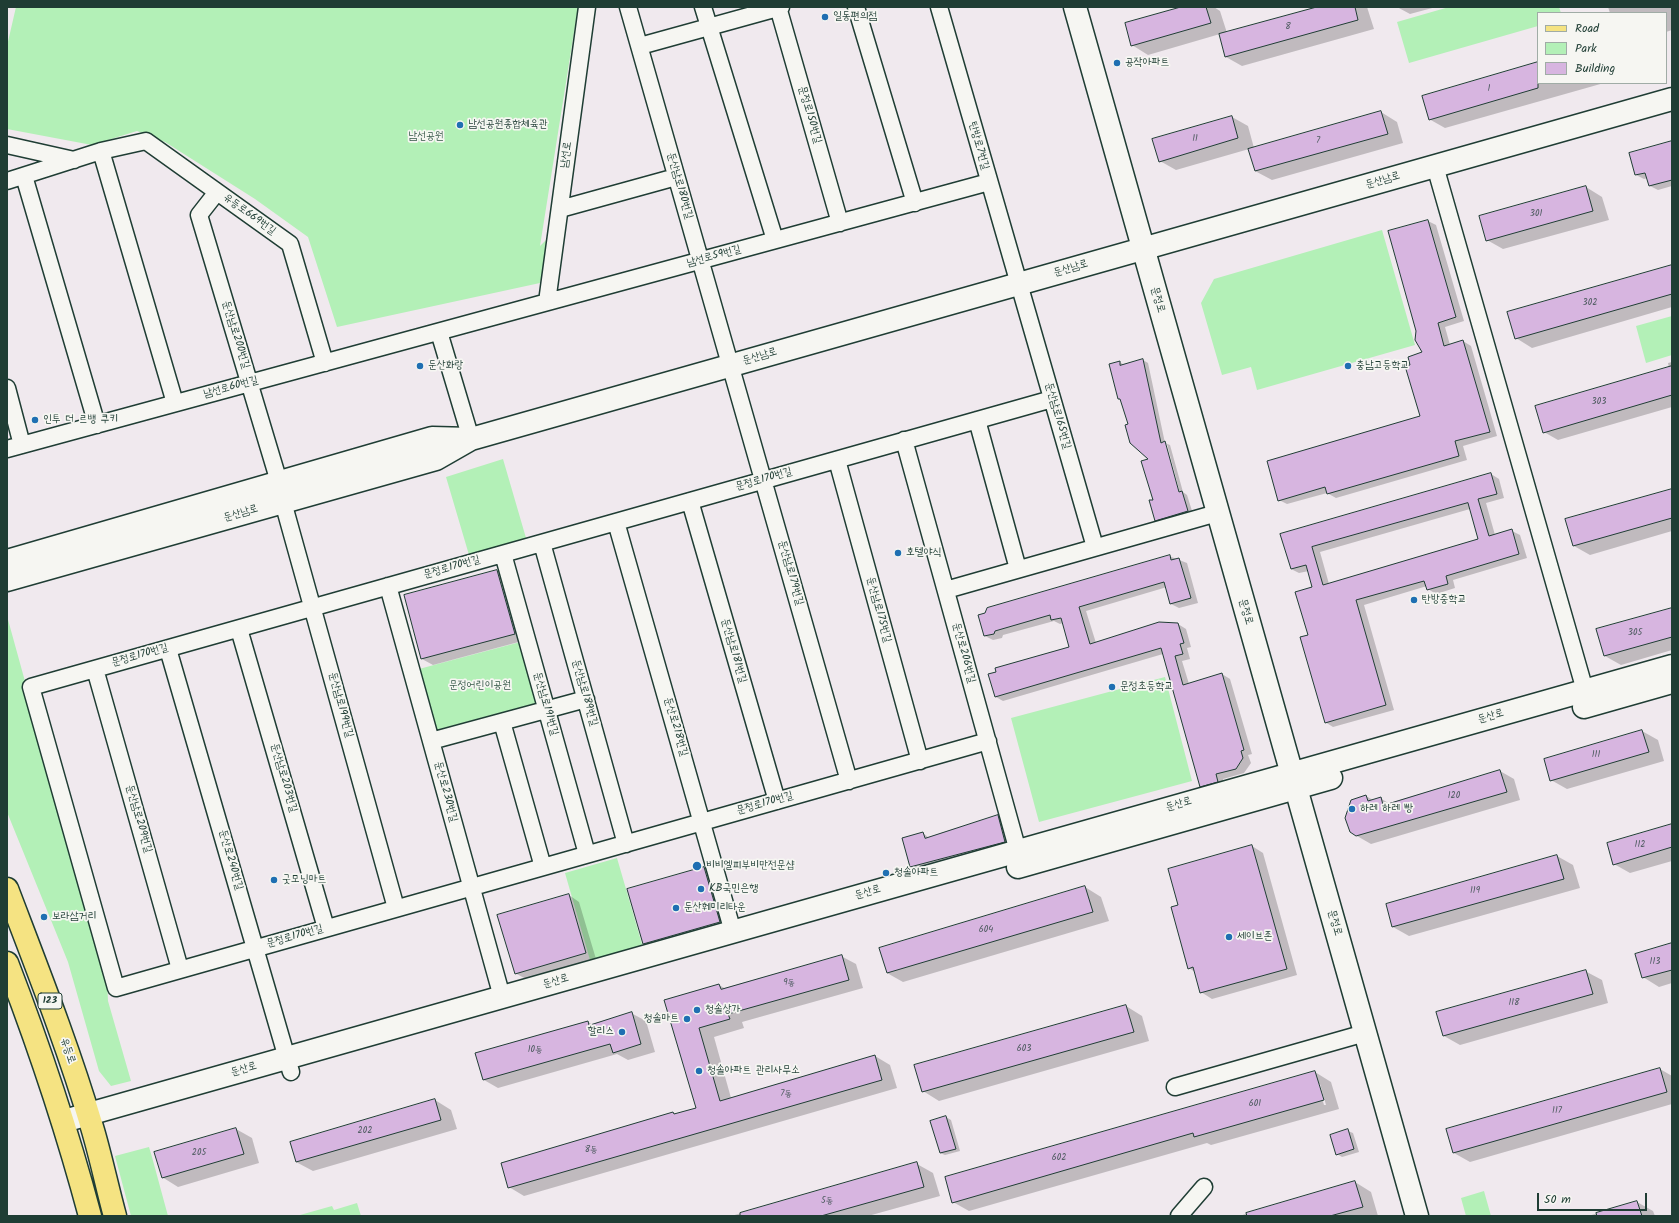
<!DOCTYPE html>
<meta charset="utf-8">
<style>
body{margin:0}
#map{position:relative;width:1679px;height:1223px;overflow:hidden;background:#f0e9ee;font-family:Kalam,sans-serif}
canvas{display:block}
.frame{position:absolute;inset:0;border:8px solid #1f3d34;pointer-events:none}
.legend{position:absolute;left:1537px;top:12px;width:130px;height:72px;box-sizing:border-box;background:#f6f6f2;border:1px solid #a0aca6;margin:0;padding:5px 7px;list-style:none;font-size:12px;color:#1f3d34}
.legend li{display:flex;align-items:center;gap:8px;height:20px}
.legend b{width:20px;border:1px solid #a0aca6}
.scale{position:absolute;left:1537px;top:1193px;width:110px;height:18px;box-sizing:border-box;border:2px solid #1f3d34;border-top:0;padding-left:5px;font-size:12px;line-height:14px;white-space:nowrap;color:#1f3d34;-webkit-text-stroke:3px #f6f6f2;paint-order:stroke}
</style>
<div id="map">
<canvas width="1679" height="1223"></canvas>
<div class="frame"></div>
<ul class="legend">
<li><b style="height:5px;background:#f5e382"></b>Road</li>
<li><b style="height:11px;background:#b3f0b7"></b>Park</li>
<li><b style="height:11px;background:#d7b5e0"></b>Building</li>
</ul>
<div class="scale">50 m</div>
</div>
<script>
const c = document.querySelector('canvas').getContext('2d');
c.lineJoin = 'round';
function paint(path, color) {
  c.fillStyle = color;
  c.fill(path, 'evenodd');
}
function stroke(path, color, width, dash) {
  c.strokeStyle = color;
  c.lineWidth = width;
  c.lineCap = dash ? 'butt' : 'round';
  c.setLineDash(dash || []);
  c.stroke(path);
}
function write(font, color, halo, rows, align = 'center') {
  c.font = font + ' Kalam,"Poor Story",sans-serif';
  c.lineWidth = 3.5;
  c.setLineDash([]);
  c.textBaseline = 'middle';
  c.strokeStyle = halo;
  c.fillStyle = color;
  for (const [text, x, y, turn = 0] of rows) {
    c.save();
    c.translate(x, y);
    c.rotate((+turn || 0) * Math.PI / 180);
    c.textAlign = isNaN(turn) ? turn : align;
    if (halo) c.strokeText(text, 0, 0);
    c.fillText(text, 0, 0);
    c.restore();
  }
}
paint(new Path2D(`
 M 16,7 L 578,7 L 540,246 L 552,234 L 540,283 L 337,327 L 308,237 L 255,199 L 165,142 L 137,131 L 92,145 L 7,129 L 7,46 Z
 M 1449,7 L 1559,7 L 1561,13 L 1538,13 L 1538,26 L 1409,63 L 1397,22 Z
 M 1382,230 L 1415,345 L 1257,390 L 1251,367 L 1222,375 L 1201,303 L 1214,279 Z
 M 1672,316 L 1672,355 L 1646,363 L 1636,326 Z
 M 503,459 L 526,538 L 469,555 L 446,477 Z
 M 7,616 L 107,979 L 108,1001 L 131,1081 L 111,1086 L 99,1071 L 68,962 L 7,812 Z
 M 524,641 L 540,702 L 436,730 L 419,669 Z
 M 1165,677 L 1192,781 L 1039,822 L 1011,718 Z
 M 617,858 L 646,958 L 594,974 L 565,873 Z
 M 149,1147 L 152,1157 L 168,1216 L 131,1216 L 115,1156 Z
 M 1484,1191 L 1491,1216 L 1466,1216 L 1461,1198 Z
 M 357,1203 L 361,1216 L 300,1215 L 332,1206 L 334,1210 Z`), '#b3f0b7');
paint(new Path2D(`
 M 1184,7 L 1214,7 L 1220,11 L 1227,33 L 1320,7 L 1367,7 L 1374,29 L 1242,66 L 1226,57 L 1220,34 L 1148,55 L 1132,45 Z
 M 1397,7 L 1436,7 L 1410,14 Z
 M 1608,7 L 1672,7 L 1672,30 L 1666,32 L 1666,13 L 1610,13 Z
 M 1538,63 L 1538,83 L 1604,83 L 1445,128 L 1429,119 Z
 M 1381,112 L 1397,122 L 1403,143 L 1272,180 L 1255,171 L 1249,149 L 1176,170 L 1160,161 L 1232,117 L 1248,126 L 1254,148 Z
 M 1672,142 L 1672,186 L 1658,190 L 1650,186 L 1648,178 L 1644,179 L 1636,175 Z
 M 1586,187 L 1602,197 L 1609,220 L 1503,249 L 1487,240 Z
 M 1428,221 L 1436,225 L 1464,321 L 1445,327 L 1450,345 L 1463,341 L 1471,346 L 1497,436 L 1463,446 L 1467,460 L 1336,498 L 1327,493 L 1287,504 L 1279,500 L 1421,417 L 1411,365 L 1424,353 Z
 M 1672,266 L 1672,307 L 1532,348 L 1516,338 Z
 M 1143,360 L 1148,363 L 1165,443 L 1170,445 L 1183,492 L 1187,495 L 1193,514 L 1161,523 L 1156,520 L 1150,459 L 1130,425 L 1122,400 L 1119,398 L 1120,362 L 1124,365 ZM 1165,444 L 1167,444 L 1181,497 L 1179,497 Z
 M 1672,362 L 1672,407 L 1558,440 L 1544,432 L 1669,368 L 1668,363 Z
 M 1491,474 L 1499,479 L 1504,498 L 1486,503 L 1495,535 L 1512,531 L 1520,535 L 1527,558 L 1453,580 L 1455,588 L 1436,594 L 1428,589 L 1427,586 L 1364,605 L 1394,710 L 1333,727 L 1325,722 L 1309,636 L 1313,588 L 1309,571 L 1299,573 L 1291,569 L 1282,535 ZM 1470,509 L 1479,540 L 1329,584 L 1320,552 Z
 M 1672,490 L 1672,531 L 1590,555 L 1574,546 Z
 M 1169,556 L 1187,563 L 1198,603 L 1179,608 L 1171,604 L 1167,587 L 1086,611 L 1096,643 L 1178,624 L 1186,629 L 1191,647 L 1187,648 L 1190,659 L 1182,661 L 1189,684 L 1222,674 L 1230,679 L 1252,754 L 1248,755 L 1251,763 L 1244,773 L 1223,779 L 1225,786 L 1209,791 L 1201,786 L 1163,654 L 1003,701 L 996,697 L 1070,648 L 1063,623 L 1060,624 L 1054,621 L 1003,635 L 1002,638 L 993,640 L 985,636 L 979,616 Z
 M 497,571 L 508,577 L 526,640 L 433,665 L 422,659 L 405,596 Z
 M 1672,609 L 1672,650 L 1621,665 L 1605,656 L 1597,630 Z
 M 1642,731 L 1658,740 L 1664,761 L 1567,789 L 1551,780 Z
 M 1500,771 L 1514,779 L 1520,800 L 1371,844 L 1357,836 L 1366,796 L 1373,800 L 1380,798 L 1390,804 Z
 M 998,817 L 1003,819 L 1010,844 L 916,870 L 911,867 L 923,833 L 929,838 Z
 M 1672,825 L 1672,861 L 1630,873 L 1614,864 Z
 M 1252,846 L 1263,853 L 1297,975 L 1212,999 L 1201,992 L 1195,972 L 1189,968 L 1179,905 Z
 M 1557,856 L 1573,865 L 1580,888 L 1409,936 L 1393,927 L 1387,904 Z
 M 704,868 L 715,874 L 731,928 L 654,950 L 644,944 L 628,890 Z
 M 1085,887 L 1101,897 L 1109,921 L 903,982 L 887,973 Z
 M 569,895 L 579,902 L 596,959 L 526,979 L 515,973 Z
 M 1672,944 L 1672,983 L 1659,987 L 1643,977 Z
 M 841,956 L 856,964 L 863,988 L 742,1022 L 744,1028 L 714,1037 L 731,1098 L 875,1056 L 890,1065 L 897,1088 L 524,1196 L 509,1187 L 673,1113 L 676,1115 L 697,1108 L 665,1001 L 719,985 L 726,989 Z
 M 1585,971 L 1602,980 L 1608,1003 L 1460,1045 L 1444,1036 L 1438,1013 Z
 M 1126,1006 L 1142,1016 L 1149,1041 L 939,1101 L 923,1091 Z
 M 631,1013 L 646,1021 L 655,1052 L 628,1060 L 617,1054 L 498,1088 L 484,1080 L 588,1022 L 593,1025 Z
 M 1660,1069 L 1672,1076 L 1672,1104 L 1470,1162 L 1454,1153 Z
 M 1315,1072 L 1331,1082 L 1339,1109 L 1211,1145 L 1207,1143 L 969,1211 L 953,1202 ZM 1318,1084 L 1320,1084 L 1326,1105 L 1324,1105 Z
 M 435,1100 L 451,1110 L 457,1129 L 313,1171 L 296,1162 Z
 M 946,1117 L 951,1120 L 960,1151 L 945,1155 L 940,1153 Z
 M 236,1129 L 252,1138 L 259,1163 L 178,1187 L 162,1177 Z
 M 1348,1131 L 1353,1133 L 1359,1152 L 1342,1157 L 1337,1154 Z
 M 917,1164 L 933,1173 L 940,1196 L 868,1216 L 731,1216 Z
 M 1355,1182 L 1371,1192 L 1378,1216 L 1239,1216 Z
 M 1637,1202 L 1653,1211 L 1655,1216 L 1588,1216 Z`), '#0003');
const building = new Path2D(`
 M 1181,7 L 1206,7 L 1211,23 L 1131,46 L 1125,23 Z
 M 1317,7 L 1355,7 L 1358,20 L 1225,57 L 1219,34 Z
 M 1538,62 L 1538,88 L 1429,120 L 1422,96 Z
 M 1381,111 L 1388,134 L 1255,171 L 1248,149 Z
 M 1232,116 L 1238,138 L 1159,162 L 1152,139 Z
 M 1672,141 L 1672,180 L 1649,186 L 1645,173 L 1635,175 L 1629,153 Z
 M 1586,186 L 1593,211 L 1486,241 L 1479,216 Z
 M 1428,220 L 1456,317 L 1438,323 L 1444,346 L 1463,340 L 1490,432 L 1455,441 L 1459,456 L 1327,494 L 1325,487 L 1278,501 L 1267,461 L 1420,416 L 1405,366 L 1410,365 L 1408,357 L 1422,352 L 1415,340 L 1416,331 L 1388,231 Z
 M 1672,265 L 1672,294 L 1515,339 L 1507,312 Z
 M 1143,359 L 1161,443 L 1165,441 L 1179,492 L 1182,491 L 1188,511 L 1155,521 L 1149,500 L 1153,500 L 1141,461 L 1148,459 L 1130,443 L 1125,425 L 1128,424 L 1120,399 L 1118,399 L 1109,364 L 1120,361 L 1120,365 Z
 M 1672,366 L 1672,395 L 1543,433 L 1535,406 Z
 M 1491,473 L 1497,494 L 1478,499 L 1489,536 L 1512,529 L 1519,554 L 1446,576 L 1448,584 L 1427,590 L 1424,581 L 1356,600 L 1386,705 L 1325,723 L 1300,637 L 1308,635 L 1295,592 L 1312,587 L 1306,565 L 1291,569 L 1280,534 ZM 1468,503 L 1478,539 L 1323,585 L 1312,547 Z
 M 1672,489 L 1672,518 L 1573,546 L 1565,519 Z
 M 1170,555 L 1171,560 L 1179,558 L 1191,598 L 1170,604 L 1164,582 L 1079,607 L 1090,644 L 1159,622 L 1178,623 L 1184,643 L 1180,644 L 1183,654 L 1175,656 L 1183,685 L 1222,673 L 1244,750 L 1241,751 L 1243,758 L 1236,769 L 1216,774 L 1218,782 L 1200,787 L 1161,648 L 995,697 L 988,674 L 996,672 L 995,668 L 1069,647 L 1061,618 L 1051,620 L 1050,615 L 995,631 L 994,634 L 984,636 L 978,615 L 985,613 L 987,608 Z
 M 497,570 L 515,634 L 421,659 L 404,595 Z
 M 1672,608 L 1672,637 L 1604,656 L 1596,629 Z
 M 1642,730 L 1649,752 L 1550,781 L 1544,759 Z
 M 1500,770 L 1507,792 L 1356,836 L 1350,832 L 1345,818 L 1351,800 L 1366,795 L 1368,801 L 1381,797 L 1383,805 Z
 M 998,815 L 1005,842 L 910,867 L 902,838 L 923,832 L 925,838 Z
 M 1672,824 L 1672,847 L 1613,865 L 1607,843 Z
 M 1252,845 L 1287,969 L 1200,993 L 1193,967 L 1188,969 L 1171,907 L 1178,905 L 1168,869 Z
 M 1557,855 L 1564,879 L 1392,927 L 1386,904 Z
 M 704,867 L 720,922 L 643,944 L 627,889 Z
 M 1085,886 L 1093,912 L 887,973 L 879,948 Z
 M 569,894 L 586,953 L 515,974 L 497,915 Z
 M 1672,943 L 1672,970 L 1642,978 L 1635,954 Z
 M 842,955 L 849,980 L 728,1014 L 730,1019 L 699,1028 L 720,1101 L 875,1055 L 882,1080 L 508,1188 L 501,1163 L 673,1112 L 674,1114 L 696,1108 L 664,1000 L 719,984 L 721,989 Z
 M 1586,970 L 1593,994 L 1443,1036 L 1436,1012 Z
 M 1126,1005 L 1134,1032 L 922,1092 L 914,1065 Z
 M 632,1012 L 641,1044 L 613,1053 L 610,1044 L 483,1080 L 475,1053 L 588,1021 L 589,1025 Z
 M 1660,1068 L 1667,1092 L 1453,1153 L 1446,1129 Z
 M 1315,1071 L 1324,1100 L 1194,1137 L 1193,1133 L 952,1203 L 945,1177 Z
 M 435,1099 L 441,1120 L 296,1162 L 290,1142 Z
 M 946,1116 L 956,1149 L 940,1153 L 930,1121 Z
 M 236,1128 L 244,1154 L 162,1178 L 154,1152 Z
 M 1348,1129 L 1354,1149 L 1336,1155 L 1330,1135 Z
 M 917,1162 L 924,1187 L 821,1216 L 740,1216 L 740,1213 Z
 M 1355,1181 L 1363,1207 L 1330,1216 L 1247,1216 L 1246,1213 Z
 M 1637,1201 L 1642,1216 L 1597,1216 L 1596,1213 Z`);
paint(building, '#d7b5e0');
stroke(building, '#1f3d34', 1);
const street = new Path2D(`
 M 628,7 L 849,781
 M 703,7 L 775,240
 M 778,7 L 840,223
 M 856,7 L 915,203
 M 939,7 L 1095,547
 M 640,46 L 781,7
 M 7,145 L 74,160
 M 101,151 L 175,403
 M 1435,166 L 1588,701
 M 24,176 L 97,425
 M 7,181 L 101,151 L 146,141 L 290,244 L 325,363
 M 217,192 L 199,215 L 279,482
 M 560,209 L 676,177
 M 547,302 L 587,7
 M 439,332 L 471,439
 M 7,388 L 22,445
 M 977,420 L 1018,569
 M 904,440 L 1021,862
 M 7,449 L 989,182
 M 837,460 L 920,761
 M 690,501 L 777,801
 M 283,502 L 396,908
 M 616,522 L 733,932
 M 542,543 L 626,844
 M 503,554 L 587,854
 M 388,586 L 502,997
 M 946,590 L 1217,513
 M 239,629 L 326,928
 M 168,649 L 291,1072
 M 95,669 L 180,969
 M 502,722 L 543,867
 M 431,741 L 586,699
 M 988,741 L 116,988 L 31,687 L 1052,399
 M 1175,1087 L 1365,1033
 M 1179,1216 L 1204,1187`);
const secondary = new Path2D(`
 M 1075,7 L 1417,1216
 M 7,561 L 432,438 L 471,439
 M 7,580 L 436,459 L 471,439 L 1672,99
 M 1584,707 L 1672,682
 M 1018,867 L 1331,778
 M 64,1121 L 1672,666`);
const primary = new Path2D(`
 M 7,889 C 37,968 68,1046 92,1127 C 101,1157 107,1187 115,1216
 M 7,963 C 39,1046 67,1130 90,1216`);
stroke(street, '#1f3d34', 19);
stroke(secondary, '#1f3d34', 25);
stroke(primary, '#1f3d34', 25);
stroke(street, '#f6f6f2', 16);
stroke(secondary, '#f6f6f2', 22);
stroke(primary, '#f5e382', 22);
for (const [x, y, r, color] of [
 [825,17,4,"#1f6fb2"],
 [1117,63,4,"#1f6fb2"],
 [460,125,4,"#1f6fb2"],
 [420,366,4,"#1f6fb2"],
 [1348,366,4,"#1f6fb2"],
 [35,420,4,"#1f6fb2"],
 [898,553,4,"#1f6fb2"],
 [1414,600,4,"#1f6fb2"],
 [1112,687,4,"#1f6fb2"],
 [1352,809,4,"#1f6fb2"],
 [697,866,5,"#1f6fb2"],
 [886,873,4,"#1f6fb2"],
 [274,880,4,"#1f6fb2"],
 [701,889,4,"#1f6fb2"],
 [676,908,4,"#1f6fb2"],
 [44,917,4,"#1f6fb2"],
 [1229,937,4,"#1f6fb2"],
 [697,1010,4,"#1f6fb2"],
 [687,1019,4,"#1f6fb2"],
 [622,1032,4,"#1f6fb2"],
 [699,1071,4,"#1f6fb2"]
]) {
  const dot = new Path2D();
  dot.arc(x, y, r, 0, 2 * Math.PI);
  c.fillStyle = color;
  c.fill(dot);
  stroke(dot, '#f6f6f2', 1.5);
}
write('9px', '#4d5b5f', null, [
 ["8",1288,27],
 ["1",1489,89],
 ["11",1195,139],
 ["7",1318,141],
 ["301",1536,214],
 ["302",1590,303],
 ["303",1599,402],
 ["305",1635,633],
 ["111",1596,755],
 ["120",1454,796],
 ["112",1640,845],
 ["119",1475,891],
 ["604",986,930],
 ["113",1655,962],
 ["9동",789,983],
 ["118",1514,1003],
 ["603",1024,1049],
 ["10동",535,1050],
 ["7동",786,1094],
 ["601",1255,1104],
 ["117",1557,1111],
 ["202",365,1131],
 ["8동",591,1150],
 ["205",199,1153],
 ["602",1059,1158],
 ["5동",827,1201]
]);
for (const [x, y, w] of [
 [50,1001,24]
]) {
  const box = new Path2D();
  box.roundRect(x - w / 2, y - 8, w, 16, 3);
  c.fillStyle = '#f6f6f2';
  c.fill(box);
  stroke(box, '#1f3d34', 1);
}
write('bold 10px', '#1f3d34', null, [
 ["123",50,1001]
]);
write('11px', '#1f3d34', '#f6f6f2', [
 ["일동편의점",833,17],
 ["공작아파트",1125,63],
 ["남선공원종합체육관",468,125],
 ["둔산화랑",428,366],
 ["충남고등학교",1356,366],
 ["인투 더 르뱅 쿠키",43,420],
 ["호텔야식",906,553],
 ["탄방중학교",1422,600],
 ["문정초등학교",1120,687],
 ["하레 하레 빵",1360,809],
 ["비비엘피부비만전문샵",706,866],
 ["청솔아파트",894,873],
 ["굿모닝마트",282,880],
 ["KB국민은행",709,889],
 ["둔산훼미리타운",684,908],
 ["보라삼거리",52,917],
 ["세이브존",1237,937],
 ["청솔상가",705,1010],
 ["청솔마트",679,1019,"right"],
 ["할리스",614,1032,"right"],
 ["청솔아파트 관리사무소",707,1071]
], 'left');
write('11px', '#1f3d34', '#f6f6f2', [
 ["문정로150번길",809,115,74],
 ["탄방로7번길",978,146,74],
 ["남선로",567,155,-82],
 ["둔산남로",1383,181,-16],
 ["둔산남로180번길",679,186,74],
 ["유등로669번길",249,215,36],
 ["남선로59번길",714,257,-15],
 ["둔산남로",1071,269,-16],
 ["문정로",1157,300,74],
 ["둔산남로200번길",235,335,73],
 ["둔산남로",760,357,-16],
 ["남선로60번길",231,388,-15],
 ["둔산남로165번길",1057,416,74],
 ["문정로170번길",764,480,-16],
 ["둔산남로",241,514,-16],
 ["문정로170번길",452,568,-16],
 ["둔산남로179번길",790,573,74],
 ["둔산남로175번길",878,610,75],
 ["문정로",1245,612,74],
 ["둔산남로181번길",733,651,74],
 ["둔산로206번길",963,653,75],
 ["문정로170번길",140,656,-16],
 ["둔산남로189번길",584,693,74],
 ["둔산남로191번길",545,704,74],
 ["둔산남로199번길",340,705,75],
 ["둔산로",1491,717,-16],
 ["둔산로218번길",675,727,74],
 ["둔산남로203번길",283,778,74],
 ["둔산로230번길",445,792,75],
 ["문정로170번길",765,804,-16],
 ["둔산로",1179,805,-16],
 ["둔산남로209번길",138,819,74],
 ["둔산로240번길",230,860,74],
 ["둔산로",868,893,-16],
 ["문정로",1334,923,74],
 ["문정로170번길",295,937,-16],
 ["둔산로",556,982,-16],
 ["유등로",67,1051,72],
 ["둔산로",244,1070,-16]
]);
write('11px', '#355848', '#f6f6f2', [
 ["남선공원",426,137],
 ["문정어린이공원",480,686]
]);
</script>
